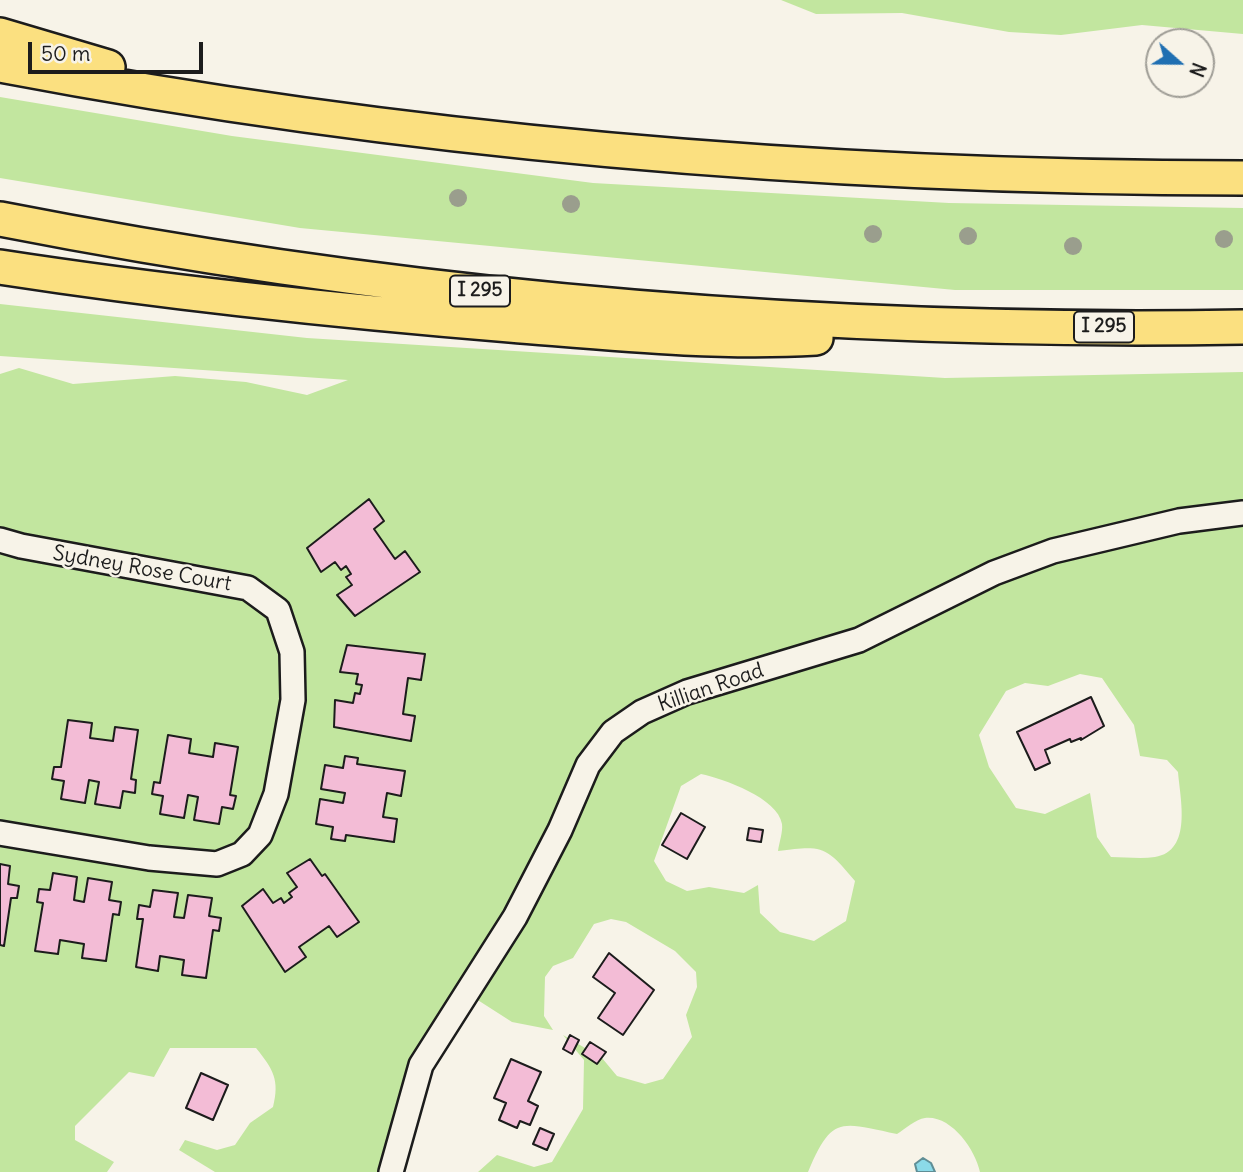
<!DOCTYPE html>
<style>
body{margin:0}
#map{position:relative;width:1243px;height:1172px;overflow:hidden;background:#f7f3e8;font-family:Delius,sans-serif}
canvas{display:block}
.north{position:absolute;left:1145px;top:28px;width:70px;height:70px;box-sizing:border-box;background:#f7f3e8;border:2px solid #9f9d96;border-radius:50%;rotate:111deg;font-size:19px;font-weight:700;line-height:28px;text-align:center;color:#1c1c1c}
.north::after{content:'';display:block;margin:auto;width:24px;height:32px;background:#1f6fb2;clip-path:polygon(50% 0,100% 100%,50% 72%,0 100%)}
.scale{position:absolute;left:28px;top:42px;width:175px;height:32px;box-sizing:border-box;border:4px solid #1c1c1c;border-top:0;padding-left:9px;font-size:21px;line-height:24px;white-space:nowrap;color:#1c1c1c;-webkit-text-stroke:5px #f7f3e8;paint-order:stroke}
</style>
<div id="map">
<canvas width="1243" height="1172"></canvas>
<div class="north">N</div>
<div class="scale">50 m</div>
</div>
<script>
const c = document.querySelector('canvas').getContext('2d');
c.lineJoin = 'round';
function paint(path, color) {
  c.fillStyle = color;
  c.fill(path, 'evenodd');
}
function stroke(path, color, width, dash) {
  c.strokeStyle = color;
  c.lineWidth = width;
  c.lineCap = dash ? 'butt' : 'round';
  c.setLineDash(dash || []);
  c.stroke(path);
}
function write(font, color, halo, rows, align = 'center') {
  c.font = font + ' Delius,sans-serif';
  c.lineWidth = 5;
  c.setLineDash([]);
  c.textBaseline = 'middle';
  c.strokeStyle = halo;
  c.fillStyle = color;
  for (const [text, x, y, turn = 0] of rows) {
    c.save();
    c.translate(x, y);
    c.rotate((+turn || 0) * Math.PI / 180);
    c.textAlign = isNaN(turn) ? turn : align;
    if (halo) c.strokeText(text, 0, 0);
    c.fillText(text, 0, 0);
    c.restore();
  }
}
paint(new Path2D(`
 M 781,0 L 1243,0 L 1243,34 L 1142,25 L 1061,35 L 1009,32 L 902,13 L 816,14 Z
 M 0,97 L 232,136 L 593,183 L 949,203 L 1243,208 L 1243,290 L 955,290 L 300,228 L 0,178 Z
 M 0,304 L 307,338 L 945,378 L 1243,372 L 1243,1172 L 980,1172 C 975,1149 951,1115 925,1118 C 916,1119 905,1129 897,1134 C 840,1122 832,1115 808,1172 L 478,1172 L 497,1155 L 534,1167 L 552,1162 L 583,1109 L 584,1060 L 563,1035 L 602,1058 L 617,1076 L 645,1084 L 663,1079 L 692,1037 L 686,1015 L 697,987 L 696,972 L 675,951 L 626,922 L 611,919 L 594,924 L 573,958 L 553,966 L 545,977 L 544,1016 L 553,1030 L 512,1022 L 473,997 L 428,1060 L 397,1172 L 215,1172 L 179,1150 L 185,1140 L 217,1150 L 235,1145 L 250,1123 L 273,1107 C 280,1080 273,1069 256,1048 L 170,1048 L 154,1077 L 129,1072 L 75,1126 L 75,1140 L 114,1162 L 107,1172 L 0,1172 L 0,374 L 19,368 L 73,384 L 175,376 L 246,382 L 307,395 L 348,380 L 0,356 ZM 1080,674 L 1102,678 L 1134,725 L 1140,756 L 1167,760 L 1178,772 C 1180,798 1193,851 1155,857 C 1141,859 1125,857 1111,857 L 1097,837 L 1090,793 L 1045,814 L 1016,808 L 989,767 L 979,735 L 1006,691 L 1025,683 L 1048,686 ZM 701,774 C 724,779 778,798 782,824 C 783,832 779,843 778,851 C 823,845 826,846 855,881 L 846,921 L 814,941 L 780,932 L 760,913 L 758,885 L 744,893 L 709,887 L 687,891 L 666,881 L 654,861 L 681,786 Z`), '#c2e69f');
const water = new Path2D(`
 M 923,1158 L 931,1163 L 935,1172 L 917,1172 L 915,1164 Z`);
paint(water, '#8bdae8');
stroke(water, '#5f8e96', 2);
const building = new Path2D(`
 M 369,499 L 384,521 L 374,529 L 395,559 L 405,551 L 420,572 L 355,616 L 337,595 L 352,585 L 346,577 L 351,574 L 346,566 L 341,570 L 335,562 L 321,572 L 307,548 Z
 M 347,645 L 425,654 L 421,680 L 408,678 L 403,714 L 415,716 L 411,741 L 334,727 L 335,700 L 353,703 L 355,693 L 360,694 L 362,685 L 356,684 L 358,674 L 340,672 Z
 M 1091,697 L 1104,726 L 1081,740 L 1081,738 L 1071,742 L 1070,739 L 1045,750 L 1050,763 L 1035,770 L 1017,732 Z
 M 68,720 L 92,723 L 90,738 L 113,741 L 115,727 L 138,730 L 131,779 L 136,780 L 135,793 L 123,791 L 120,808 L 95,804 L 99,782 L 89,780 L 85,803 L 61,799 L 64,781 L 52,779 L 54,767 L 61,767 Z
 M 168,735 L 191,739 L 189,753 L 213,757 L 215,743 L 238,747 L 230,795 L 236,796 L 233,809 L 222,807 L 219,824 L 194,820 L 198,797 L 188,795 L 184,818 L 160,814 L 163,796 L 152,794 L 154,782 L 160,783 Z
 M 345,756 L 358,758 L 357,764 L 405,771 L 401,796 L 387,793 L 383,817 L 397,819 L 394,842 L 346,835 L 345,841 L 331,839 L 333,827 L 316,824 L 320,799 L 343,803 L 345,793 L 321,789 L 325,765 L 343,768 Z
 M 681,813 L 705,827 L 687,859 L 662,845 Z
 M 749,828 L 763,830 L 761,842 L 747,840 Z
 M 310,859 L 322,876 L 325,874 L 359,922 L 337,937 L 329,926 L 299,947 L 306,957 L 285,972 L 242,906 L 263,889 L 273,903 L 281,898 L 284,903 L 292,897 L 289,893 L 297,887 L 287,873 Z
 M 0,864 L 10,866 L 8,884 L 19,886 L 17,898 L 11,898 L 4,946 L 0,945 Z
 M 53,873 L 77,877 L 74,900 L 84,902 L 88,878 L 112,882 L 109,900 L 121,902 L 119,915 L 113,914 L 106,961 L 82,958 L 84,944 L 60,940 L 58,954 L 35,951 L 43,903 L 37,902 L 39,889 L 50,890 Z
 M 153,890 L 178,893 L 174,917 L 184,918 L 188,895 L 212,898 L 209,916 L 221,918 L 219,931 L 213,930 L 206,978 L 182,975 L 184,960 L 160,956 L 158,971 L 136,967 L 143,919 L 137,919 L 139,905 L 150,907 Z
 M 609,953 L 654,990 L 623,1035 L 598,1018 L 615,993 L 593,977 Z
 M 570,1035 L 579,1040 L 572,1054 L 563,1049 Z
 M 590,1042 L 606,1052 L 597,1064 L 582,1054 Z
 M 511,1059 L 541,1072 L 528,1101 L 538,1106 L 530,1125 L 520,1121 L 517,1128 L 499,1120 L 506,1103 L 494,1098 Z
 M 201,1073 L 228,1085 L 213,1120 L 186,1108 Z
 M 540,1128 L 554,1134 L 547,1150 L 533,1144 Z`);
paint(building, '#f3bcd6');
stroke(building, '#1c1c1c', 2);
const minor = new Path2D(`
 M 0,540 L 21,546 L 248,588 L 278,610 L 292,652 L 293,700 L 276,794 L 260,835 L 242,854 L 217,864 L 149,858 L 0,833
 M 391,1172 L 421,1065 L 515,917 L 560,830 L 588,765 L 613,732 L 642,712 L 687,692 L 859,640 L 994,573 L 1053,551 L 1179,521 L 1243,513`);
const highway = new Path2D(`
 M 0,35 L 108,67
 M 0,65 C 410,143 826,178 1243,178
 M 0,219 C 408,299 827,334 1243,327
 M 0,267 C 169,293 339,311 510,325 C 611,333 714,344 816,338`);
stroke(minor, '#1c1c1c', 28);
stroke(highway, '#1c1c1c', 38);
stroke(minor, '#f7f3e8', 23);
stroke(highway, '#fbe080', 33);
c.fillStyle = '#9a9e8d';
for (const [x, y] of [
 [458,198],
 [571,204],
 [873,234],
 [968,236],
 [1224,239],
 [1073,246]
]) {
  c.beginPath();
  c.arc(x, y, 9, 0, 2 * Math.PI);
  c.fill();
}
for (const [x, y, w] of [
 [480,291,60],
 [1104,327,60]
]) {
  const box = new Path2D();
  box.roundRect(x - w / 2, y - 15.5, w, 31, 5);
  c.fillStyle = '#f7f3e8';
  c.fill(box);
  stroke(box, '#1c1c1c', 2);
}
write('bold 19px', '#1c1c1c', null, [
 ["I 295",480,291],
 ["I 295",1104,327]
]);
write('21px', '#1c1c1c', '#f7f3e8', [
 ["Sydney Rose Court",142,569,10],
 ["Killian Road",711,688,-19]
]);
</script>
